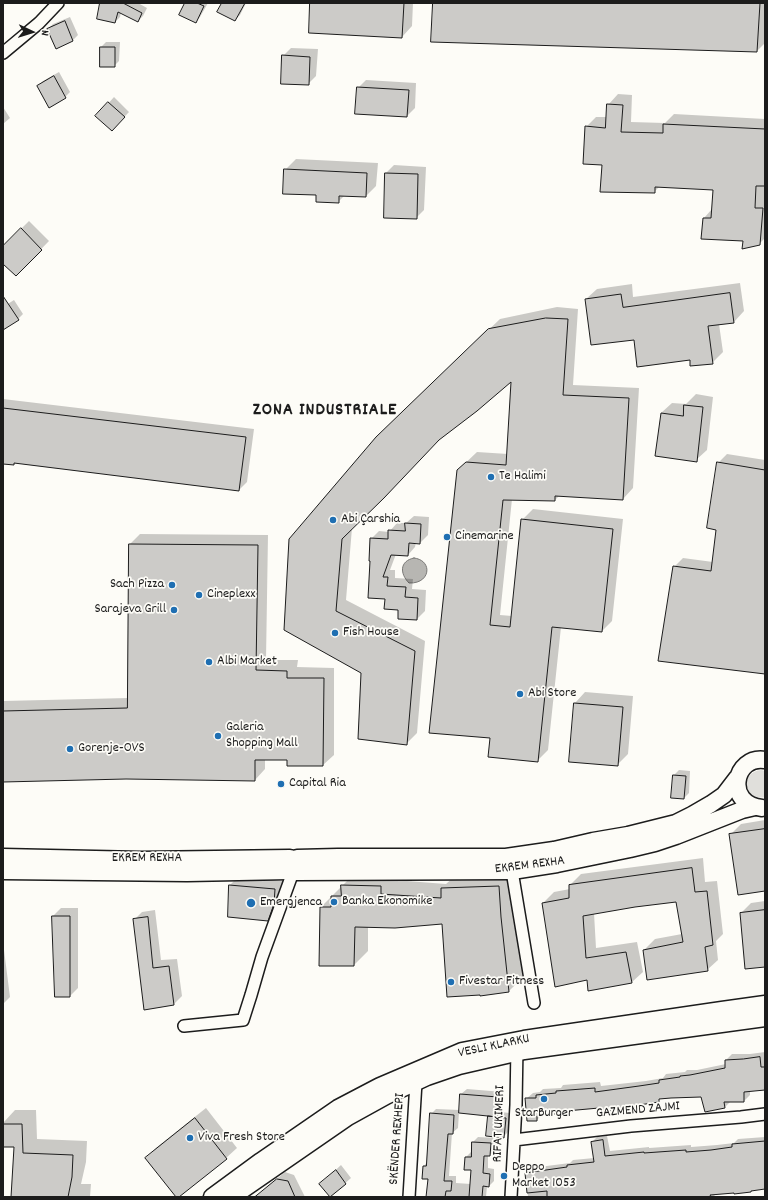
<!DOCTYPE html>
<meta charset="utf-8">
<style>
body{margin:0}
#map{position:relative;width:768px;height:1200px;overflow:hidden;background:#fdfcf7;font-family:Dekko,sans-serif}
canvas{display:block}
.frame{position:absolute;inset:0;border:4px solid #1c1c1c;pointer-events:none}
.north{position:absolute;left:12px;top:12px;width:40px;height:40px;-webkit-text-stroke:3px #fdfcf7;paint-order:stroke;rotate:94deg;font-size:11px;font-weight:700;line-height:16px;text-align:center;color:#1c1c1c}
.north::after{content:'';display:block;margin:auto;width:14px;height:18px;background:#1c1c1c;clip-path:polygon(50% 0,100% 100%,50% 72%,0 100%)}
</style>
<div id="map">
<canvas width="768" height="1200"></canvas>
<div class="frame"></div>
<div class="north">N</div>
</div>
<script>
const c = document.querySelector('canvas').getContext('2d');
c.lineJoin = 'round';
function paint(path, color) {
  c.fillStyle = color;
  c.fill(path, 'evenodd');
}
function stroke(path, color, width, dash) {
  c.strokeStyle = color;
  c.lineWidth = width;
  c.lineCap = dash ? 'butt' : 'round';
  c.setLineDash(dash || []);
  c.stroke(path);
}
function write(font, color, halo, rows, align = 'center') {
  c.font = font + ' Dekko,sans-serif';
  c.lineWidth = 3.5;
  c.setLineDash([]);
  c.textBaseline = 'middle';
  c.strokeStyle = halo;
  c.fillStyle = color;
  for (const [text, x, y, turn = 0] of rows) {
    c.save();
    c.translate(x, y);
    c.rotate((+turn || 0) * Math.PI / 180);
    c.textAlign = isNaN(turn) ? turn : align;
    if (halo) c.strokeText(text, 0, 0);
    c.fillText(text, 0, 0);
    c.restore();
  }
}
paint(new Path2D(`
 M 761,770 L 765,771 L 765,797 C 744,802 739,772 761,770 Z`), '#e0dfdb');
const water = new Path2D(`
 M 414,558 C 433,560 431,584 409,583 C 400,574 399,561 414,558 Z`);
paint(water, '#b7b6b2');
stroke(water, '#797876', 1);
paint(new Path2D(`
 M 102,3 L 138,3 L 147,8 L 143,16 L 138,21 L 121,12 L 120,17 L 115,22 Z
 M 186,3 L 208,3 L 200,17 L 195,22 Z
 M 223,3 L 246,3 L 240,15 L 235,20 Z
 M 311,3 L 413,3 L 412,26 L 402,37 Z
 M 434,3 L 765,3 L 765,43 L 757,51 L 432,41 Z
 M 70,17 L 78,35 L 73,40 L 56,48 L 48,29 L 53,24 Z
 M 106,42 L 120,42 L 119,61 L 114,66 L 101,47 Z
 M 291,48 L 318,49 L 316,76 L 308,84 L 283,56 Z
 M 59,72 L 70,92 L 65,97 L 38,86 L 43,81 Z
 M 366,80 L 416,83 L 415,108 L 407,116 L 358,88 Z
 M 618,94 L 632,95 L 631,122 L 665,123 L 674,114 L 765,119 L 765,238 L 759,244 L 744,241 L 702,238 L 704,218 L 712,209 L 714,189 L 660,186 L 654,192 L 603,164 L 586,127 L 596,117 L 607,117 L 608,105 Z
 M 114,97 L 129,112 L 112,130 L 97,116 Z
 M 3,107 L 10,118 L 3,124 Z
 M 296,159 L 378,163 L 376,186 L 366,196 L 345,195 L 338,202 L 317,194 L 285,170 Z
 M 394,165 L 426,167 L 424,210 L 416,218 L 386,173 Z
 M 29,221 L 49,241 L 16,275 L 3,262 L 3,247 Z
 M 740,283 L 744,311 L 734,322 L 719,324 L 723,352 L 712,363 L 690,359 L 635,339 L 586,299 L 597,289 L 632,284 L 633,297 Z
 M 14,300 L 23,314 L 18,319 L 3,329 L 3,307 Z
 M 557,307 L 578,309 L 573,385 L 639,388 L 633,488 L 623,499 L 560,495 L 555,500 L 512,499 L 500,615 L 512,616 L 522,520 L 533,509 L 623,519 L 612,621 L 602,631 L 561,627 L 548,750 L 537,761 L 491,737 L 458,470 L 477,452 L 508,454 L 512,380 L 440,438 L 352,528 L 346,600 L 425,641 L 417,733 L 406,744 L 362,673 L 285,629 L 388,426 L 500,319 Z
 M 696,394 L 713,397 L 707,450 L 696,460 L 661,413 L 672,403 L 686,404 Z
 M 3,399 L 254,429 L 247,482 L 239,490 L 16,463 L 14,464 L 3,463 Z
 M 727,454 L 765,460 L 765,673 L 674,567 L 683,558 L 713,562 L 717,529 L 718,463 Z
 M 414,516 L 429,517 L 428,535 L 420,543 L 416,542 L 415,547 L 408,555 L 396,554 L 390,570 L 395,570 L 395,578 L 413,579 L 412,589 L 426,590 L 425,611 L 417,619 L 400,609 L 386,598 L 371,539 L 379,531 L 389,532 L 397,523 L 406,523 Z
 M 140,534 L 268,535 L 266,660 L 298,660 L 297,667 L 334,668 L 334,755 L 323,765 L 288,759 L 265,759 L 265,769 L 255,780 L 126,778 L 3,781 L 3,701 L 128,698 L 130,544 Z
 M 585,692 L 633,696 L 628,754 L 617,765 L 570,761 L 575,703 Z
 M 679,770 L 690,771 L 689,793 L 684,798 L 672,797 L 674,775 Z
 M 765,820 L 765,890 L 730,835 L 741,824 Z
 M 703,858 L 705,882 L 717,881 L 723,934 L 716,941 L 718,960 L 707,970 L 644,950 L 655,939 L 682,934 L 677,901 L 635,906 L 594,913 L 596,948 L 637,942 L 643,972 L 632,982 L 589,990 L 588,978 L 543,903 L 554,892 L 570,889 L 570,885 L 581,874 Z
 M 356,872 L 394,873 L 394,880 L 446,884 L 456,875 L 512,873 L 514,903 L 523,977 L 509,991 L 443,923 L 368,926 L 368,951 L 354,965 L 321,907 Z
 M 238,877 L 283,881 L 281,895 L 275,912 L 267,920 L 230,885 Z
 M 765,901 L 765,966 L 741,913 L 751,903 Z
 M 61,908 L 78,908 L 78,988 L 70,996 L 53,916 Z
 M 155,910 L 161,960 L 177,959 L 182,996 L 174,1004 L 145,1008 L 134,920 L 142,912 Z
 M 3,942 L 10,997 L 3,1004 Z
 M 765,1052 L 765,1089 L 750,1091 L 750,1095 L 744,1101 L 731,1101 L 725,1107 L 705,1111 L 702,1096 L 661,1098 L 658,1101 L 641,1103 L 639,1106 L 600,1107 L 557,1110 L 555,1113 L 542,1114 L 537,1120 L 526,1099 L 533,1093 L 540,1092 L 543,1089 L 561,1088 L 563,1085 L 600,1082 L 601,1086 L 646,1081 L 663,1078 L 666,1074 L 685,1072 L 687,1070 L 697,1070 L 726,1064 L 726,1060 L 732,1054 L 750,1054 Z
 M 467,1089 L 503,1092 L 501,1111 L 500,1112 L 510,1113 L 508,1132 L 503,1137 L 491,1115 L 459,1112 L 458,1128 L 452,1133 L 449,1176 L 456,1176 L 456,1183 L 471,1184 L 472,1169 L 466,1157 L 471,1152 L 472,1152 L 473,1142 L 478,1137 L 496,1138 L 495,1150 L 490,1155 L 488,1155 L 488,1168 L 494,1169 L 494,1181 L 489,1186 L 487,1186 L 486,1197 L 427,1197 L 429,1178 L 423,1178 L 424,1166 L 427,1162 L 431,1114 L 436,1109 L 460,1110 L 461,1094 Z
 M 206,1108 L 237,1148 L 226,1158 L 178,1197 L 146,1158 L 157,1147 Z
 M 15,1110 L 36,1110 L 37,1139 L 87,1141 L 86,1162 L 81,1184 L 91,1184 L 90,1197 L 12,1197 L 15,1145 L 3,1146 L 3,1123 Z
 M 607,1136 L 610,1151 L 649,1147 L 649,1148 L 691,1145 L 691,1147 L 717,1145 L 734,1143 L 738,1139 L 765,1137 L 765,1188 L 753,1189 L 751,1192 L 735,1192 L 716,1194 L 713,1197 L 528,1197 L 526,1173 L 531,1168 L 570,1163 L 573,1160 L 594,1158 L 592,1142 L 597,1137 Z
 M 341,1165 L 351,1178 L 331,1196 L 326,1179 Z
 M 285,1172 L 294,1175 L 305,1197 L 255,1197 Z`), '#0003');
const building = new Path2D(`
 M 100,3 L 123,3 L 142,13 L 138,22 L 118,12 L 115,23 L 97,19 Z
 M 185,3 L 197,3 L 204,6 L 196,23 L 179,15 Z
 M 222,3 L 245,3 L 235,21 L 217,12 Z
 M 310,3 L 404,3 L 402,38 L 309,33 Z
 M 433,3 L 760,3 L 757,52 L 431,42 Z
 M 65,21 L 73,41 L 56,49 L 47,29 Z
 M 100,47 L 115,47 L 115,67 L 100,67 Z
 M 282,55 L 310,57 L 309,85 L 281,84 Z
 M 54,76 L 66,98 L 49,108 L 37,86 Z
 M 357,87 L 409,90 L 407,117 L 355,114 Z
 M 108,102 L 125,117 L 112,131 L 95,116 Z
 M 607,104 L 623,105 L 621,132 L 663,133 L 663,124 L 765,129 L 765,186 L 756,186 L 755,208 L 763,208 L 760,245 L 742,249 L 743,241 L 701,239 L 703,218 L 711,218 L 713,190 L 655,187 L 655,193 L 600,192 L 602,165 L 583,164 L 585,126 L 605,128 Z
 M 284,169 L 367,173 L 366,197 L 339,196 L 339,203 L 316,202 L 316,195 L 283,194 Z
 M 385,173 L 418,174 L 417,219 L 384,218 Z
 M 21,228 L 42,250 L 16,276 L 3,264 L 3,246 Z
 M 730,293 L 734,323 L 708,326 L 713,364 L 690,366 L 690,360 L 637,367 L 634,340 L 591,345 L 585,299 L 621,294 L 623,307 Z
 M 3,296 L 19,320 L 3,330 Z
 M 546,318 L 568,319 L 563,395 L 629,398 L 623,500 L 555,496 L 555,501 L 503,500 L 490,625 L 510,627 L 521,519 L 613,529 L 602,632 L 552,627 L 538,762 L 488,757 L 490,738 L 429,733 L 457,470 L 466,462 L 506,465 L 511,382 L 477,411 L 439,440 L 384,498 L 342,539 L 336,611 L 415,651 L 407,745 L 358,739 L 361,673 L 284,630 L 289,539 L 376,437 L 488,329 Z
 M 684,405 L 703,407 L 697,462 L 655,456 L 661,413 L 683,416 Z
 M 3,408 L 246,437 L 239,491 L 14,463 L 14,465 L 3,464 Z
 M 717,462 L 765,470 L 765,674 L 658,661 L 673,566 L 711,571 L 716,530 L 707,528 Z
 M 405,523 L 421,524 L 420,544 L 409,543 L 408,556 L 391,555 L 383,577 L 388,577 L 387,586 L 406,587 L 405,597 L 418,598 L 417,620 L 398,619 L 398,610 L 384,609 L 385,599 L 368,598 L 370,561 L 369,561 L 370,538 L 388,539 L 388,530 L 405,531 Z
 M 129,544 L 258,545 L 256,670 L 287,671 L 287,678 L 324,678 L 323,766 L 287,766 L 287,760 L 255,760 L 255,781 L 126,779 L 3,782 L 3,711 L 127,708 Z
 M 574,703 L 623,707 L 618,766 L 569,762 Z
 M 673,775 L 686,776 L 684,799 L 671,798 Z
 M 765,829 L 765,891 L 738,895 L 729,834 Z
 M 692,868 L 695,892 L 707,891 L 713,945 L 705,947 L 708,971 L 647,980 L 643,950 L 683,942 L 676,902 L 635,907 L 583,916 L 586,958 L 626,952 L 632,983 L 588,991 L 587,980 L 555,987 L 542,903 L 569,898 L 569,885 Z
 M 229,885 L 275,889 L 274,904 L 268,921 L 228,917 Z
 M 341,885 L 381,886 L 381,894 L 441,898 L 441,888 L 499,886 L 501,917 L 509,992 L 480,996 L 480,995 L 447,997 L 442,924 L 395,928 L 355,927 L 354,966 L 319,966 L 320,907 L 331,907 L 331,896 L 341,896 Z
 M 765,910 L 765,967 L 745,969 L 740,913 Z
 M 52,916 L 70,916 L 70,997 L 55,997 Z
 M 148,917 L 153,968 L 169,966 L 174,1005 L 144,1010 L 133,919 Z
 M 760,1057 L 761,1067 L 765,1067 L 765,1090 L 744,1092 L 744,1102 L 724,1102 L 725,1108 L 705,1112 L 701,1097 L 671,1098 L 659,1099 L 659,1102 L 639,1105 L 639,1107 L 617,1109 L 617,1110 L 599,1112 L 599,1108 L 555,1112 L 555,1114 L 537,1116 L 537,1121 L 527,1121 L 525,1098 L 536,1098 L 536,1095 L 556,1093 L 556,1091 L 595,1088 L 595,1092 L 639,1086 L 659,1083 L 659,1080 L 680,1077 L 680,1076 L 690,1075 L 725,1068 L 725,1060 L 743,1059 Z
 M 460,1094 L 498,1097 L 497,1117 L 459,1113 Z
 M 430,1113 L 454,1115 L 453,1134 L 448,1134 L 444,1181 L 452,1181 L 451,1191 L 446,1191 L 445,1197 L 426,1197 L 428,1179 L 422,1179 L 423,1166 L 426,1166 Z
 M 488,1116 L 506,1118 L 504,1138 L 486,1136 Z
 M 195,1118 L 227,1159 L 179,1197 L 176,1197 L 145,1158 Z
 M 3,1124 L 22,1124 L 23,1153 L 73,1155 L 72,1177 L 68,1197 L 11,1197 L 14,1147 L 3,1147 Z
 M 603,1140 L 605,1156 L 644,1152 L 644,1153 L 686,1150 L 686,1152 L 711,1150 L 732,1147 L 732,1144 L 765,1141 L 765,1189 L 751,1191 L 751,1192 L 734,1194 L 734,1193 L 710,1195 L 711,1197 L 547,1197 L 547,1191 L 527,1193 L 525,1173 L 567,1167 L 567,1165 L 594,1162 L 591,1142 Z
 M 472,1142 L 491,1143 L 490,1156 L 484,1156 L 483,1173 L 490,1174 L 489,1187 L 483,1186 L 482,1197 L 469,1197 L 471,1170 L 464,1170 L 465,1157 L 471,1157 Z
 M 336,1170 L 346,1184 L 330,1197 L 319,1184 Z
 M 277,1179 L 288,1181 L 295,1197 L 255,1197 Z`);
paint(building, '#cccbc8');
stroke(building, '#1c1c1c', 1);
const street = new Path2D(`
 M 3,53 L 39,23 L 58,3
 M 512,871 L 534,1003
 M 184,1026 L 243,1020 L 251,995 L 262,957 L 293,872
 M 514,1140 L 631,1126 L 741,1117 L 765,1114
 M 409,1197 L 416,1082
 M 511,1197 L 516,1105 L 517,1046`);
const secondary = new Path2D(`
 M 762,808 C 724,804 734,755 765,760
 M 3,857 L 141,860 L 290,858
 M 297,858 L 338,857 L 506,857 L 554,850 L 593,841 L 628,835 L 676,823 L 692,815 L 711,804 L 724,795 L 737,778
 M 3,871 L 187,873 L 289,871
 M 296,872 L 512,871 L 557,864 L 630,849 L 655,843 L 676,836 L 742,810 L 755,807
 M 212,1197 L 261,1161 L 338,1108 L 380,1086 L 462,1051 L 524,1039 L 722,1010 L 765,1004
 M 232,1197 L 348,1117 L 386,1096 L 427,1077 L 459,1066 L 524,1051 L 765,1018`);
stroke(street, '#1c1c1c', 14);
stroke(secondary, '#1c1c1c', 19);
stroke(street, '#fdfcf7', 11);
stroke(secondary, '#fdfcf7', 16);
for (const [x, y, r, color] of [
 [491,477,4,"#1f6fb2"],
 [333,520,4,"#1f6fb2"],
 [447,537,4,"#1f6fb2"],
 [172,585,4,"#1f6fb2"],
 [199,595,4,"#1f6fb2"],
 [174,610,4,"#1f6fb2"],
 [335,633,4,"#1f6fb2"],
 [209,662,4,"#1f6fb2"],
 [520,694,4,"#1f6fb2"],
 [218,736,4,"#1f6fb2"],
 [70,749,4,"#1f6fb2"],
 [281,784,4,"#1f6fb2"],
 [334,902,4,"#1f6fb2"],
 [251,903,5,"#1f6fb2"],
 [451,982,4,"#1f6fb2"],
 [544,1099,4,"#1f6fb2"],
 [190,1138,4,"#1f6fb2"],
 [504,1176,4,"#1f6fb2"]
]) {
  const dot = new Path2D();
  dot.arc(x, y, r, 0, 2 * Math.PI);
  c.fillStyle = color;
  c.fill(dot);
  stroke(dot, '#fdfcf7', 1.5);
}
write('14px', '#1c1c1c', '#fdfcf7', [
 ["Te Halimi",499,477],
 ["Abi Çarshia",341,520],
 ["Cinemarine",455,537],
 ["Sach Pizza",164,585,"right"],
 ["Cineplexx",207,595],
 ["Sarajeva Grill",166,610,"right"],
 ["Fish House",343,633],
 ["Albi Market",217,662],
 ["Abi Store",528,694],
 ["Galeria",226,728],
 ["Shopping Mall",226,744],
 ["Gorenje-OVS",78,749],
 ["Capital Ria",289,784],
 ["Banka Ekonomike",342,902],
 ["Emergjenca",260,903],
 ["Fivestar Fitness",459,982],
 ["StarBurger",544,1114,"center"],
 ["Viva Fresh Store",198,1138],
 ["Deppo",512,1168],
 ["Market 1053",512,1184]
], 'left');
write('14px', '#1c1c1c', '#fdfcf7', [
 ["EKREM REXHA",147,859],
 ["EKREM REXHA",530,866,-7],
 ["VESLI KLARKU",494,1047,-12],
 ["GAZMEND ZAJMI",638,1111,-5],
 ["RIFAT UKIMERI",500,1124,-88],
 ["SKËNDER REXHEPI",398,1139,-86]
]);
c.letterSpacing = '1px';
write('bold 18px', '#1c1c1c', '#fdfcf7', [
 ["ZONA INDUSTRIALE",325,412]
]);
c.letterSpacing = '0px';
</script>
